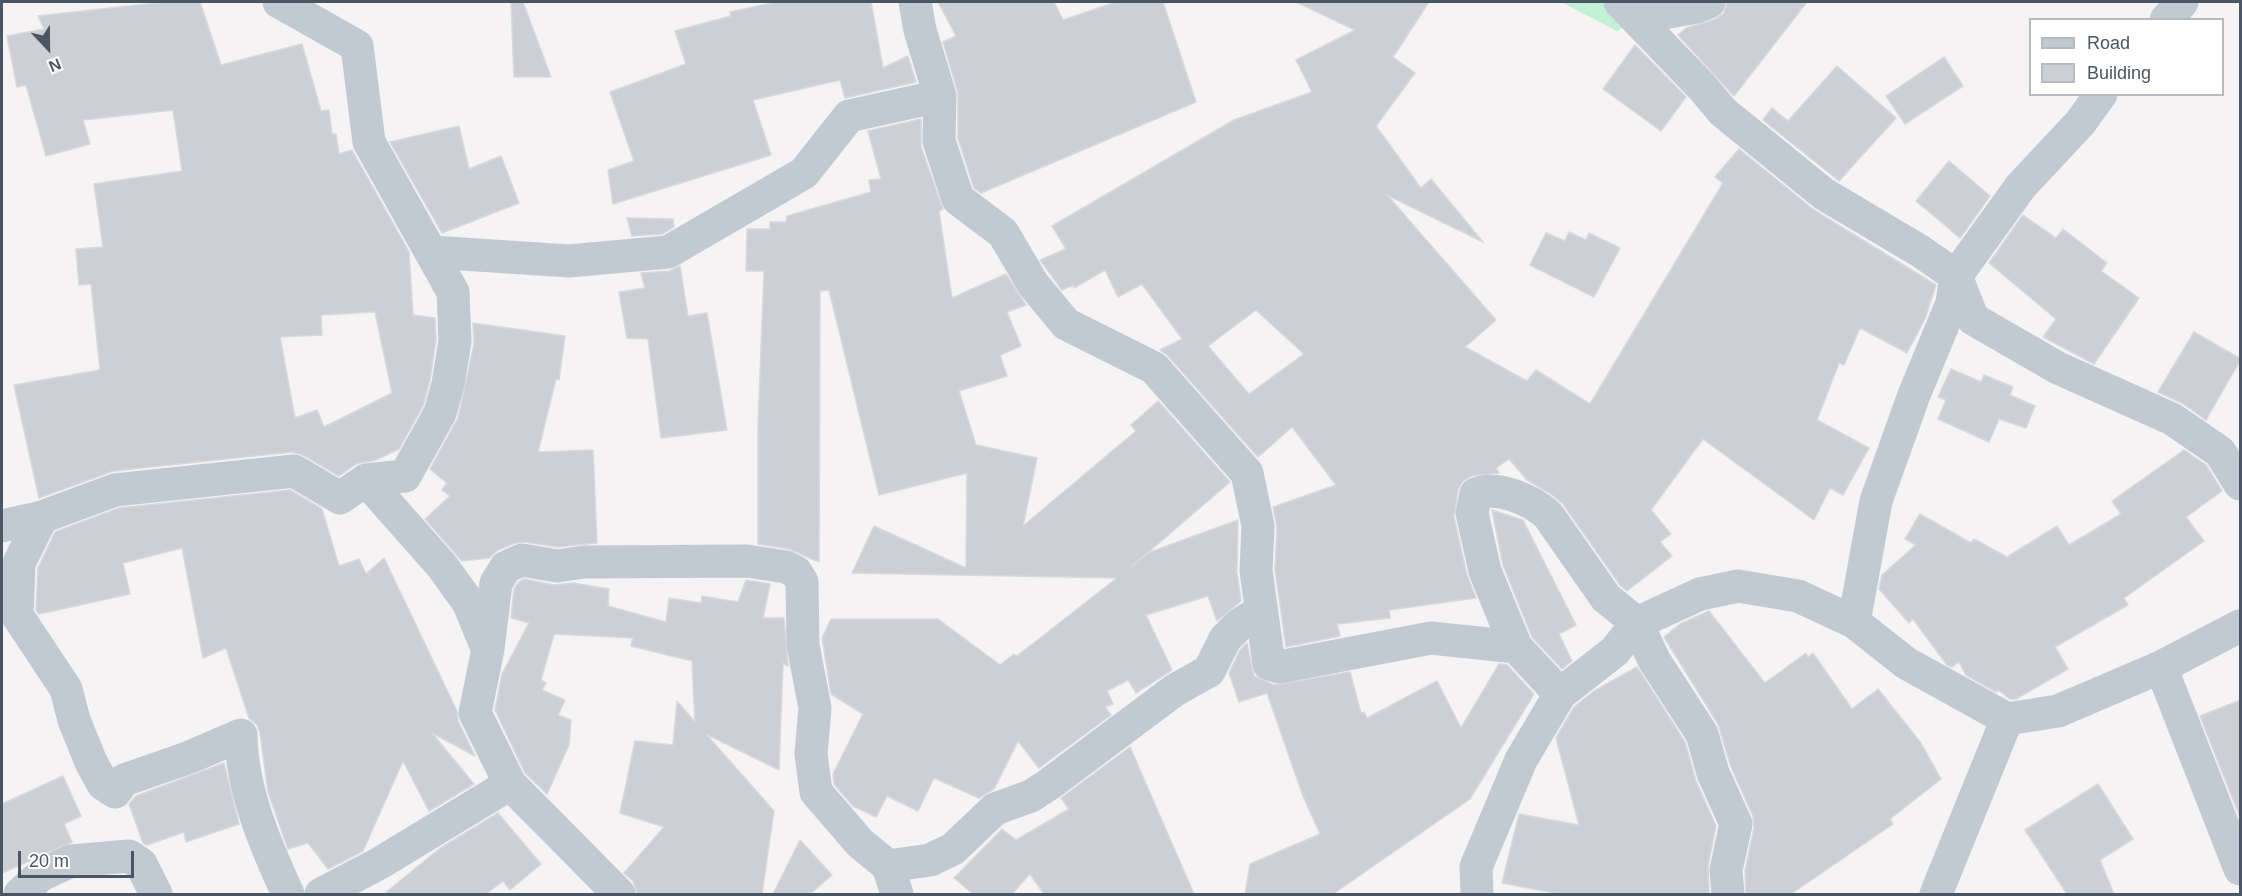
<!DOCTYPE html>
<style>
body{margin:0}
#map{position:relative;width:2242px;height:896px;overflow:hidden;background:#f5f3f3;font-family:Helvetica,sans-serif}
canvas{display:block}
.frame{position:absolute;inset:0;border:3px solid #4a5661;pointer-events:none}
.legend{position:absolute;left:2029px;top:18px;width:195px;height:78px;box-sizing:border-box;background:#fff;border:2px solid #b7bbc0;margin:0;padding:8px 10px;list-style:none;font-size:18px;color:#4a5661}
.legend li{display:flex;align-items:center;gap:12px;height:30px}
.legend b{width:30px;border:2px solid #b7bbc0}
.north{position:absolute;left:18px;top:18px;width:60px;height:60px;-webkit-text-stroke:4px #fff;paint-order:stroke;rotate:158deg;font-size:16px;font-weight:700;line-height:24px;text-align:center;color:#4a5661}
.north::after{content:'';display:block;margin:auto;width:21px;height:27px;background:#4a5661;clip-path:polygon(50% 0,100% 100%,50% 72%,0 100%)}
.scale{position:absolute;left:18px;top:851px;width:116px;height:27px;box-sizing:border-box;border:3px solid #4a5661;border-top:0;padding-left:8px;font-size:18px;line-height:21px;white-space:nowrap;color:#4a5661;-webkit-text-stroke:4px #fff;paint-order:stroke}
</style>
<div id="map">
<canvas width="2242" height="896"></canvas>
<div class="frame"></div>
<ul class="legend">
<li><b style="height:8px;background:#c1cad2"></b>Road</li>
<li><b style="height:16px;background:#cdcfd5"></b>Building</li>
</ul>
<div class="north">N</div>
<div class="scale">20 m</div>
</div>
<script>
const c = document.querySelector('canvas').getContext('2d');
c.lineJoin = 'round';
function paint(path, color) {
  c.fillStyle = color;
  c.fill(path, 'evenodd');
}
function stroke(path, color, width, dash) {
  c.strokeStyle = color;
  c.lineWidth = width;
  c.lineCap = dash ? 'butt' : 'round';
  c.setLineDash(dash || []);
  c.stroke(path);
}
paint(new Path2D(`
 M 1561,2 L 1670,2 L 1617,31 Z`), '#c3f1d5');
const building = new Path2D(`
 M 165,2 L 200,2 L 221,65 L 302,44 L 321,111 L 329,110 L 332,134 L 336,134 L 339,154 L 352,150 L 409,252 L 413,315 L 435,318 L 436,340 L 430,380 L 423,406 L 399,449 L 376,460 L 356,464 L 339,476 L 303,455 L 292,452 L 113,471 L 39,498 L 14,385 L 100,370 L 91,284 L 79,285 L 76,249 L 103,247 L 94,184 L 182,171 L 173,110 L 83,120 L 90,144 L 46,156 L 26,85 L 17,87 L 7,36 L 44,29 L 38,16 ZM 375,312 L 392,393 L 324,427 L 317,410 L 295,418 L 280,337 L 322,335 L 321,315 Z
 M 511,2 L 523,2 L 551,77 L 514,77 Z
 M 776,2 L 871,2 L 883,68 L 908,56 L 916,82 L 845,98 L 840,80 L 753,100 L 771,155 L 613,204 L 608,170 L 634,161 L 610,92 L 686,64 L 675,31 L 731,16 L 730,12 Z
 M 938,2 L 1054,2 L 1063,20 L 1116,2 L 1163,2 L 1196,102 L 981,193 L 974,188 L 958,138 L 958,93 L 943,42 L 956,36 Z
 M 1296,2 L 1429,2 L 1393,57 L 1415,73 L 1376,126 L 1421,188 L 1431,179 L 1483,242 L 1387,195 L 1496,320 L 1465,347 L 1527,381 L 1536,370 L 1590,404 L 1723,183 L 1715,177 L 1739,149 L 1814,210 L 1936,285 L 1925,319 L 1907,353 L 1860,328 L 1844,365 L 1839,363 L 1817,420 L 1869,448 L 1843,495 L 1830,488 L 1814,520 L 1703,439 L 1651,510 L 1671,534 L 1660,542 L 1672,556 L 1627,591 L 1620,585 L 1563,504 L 1551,494 L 1527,480 L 1509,459 L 1496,468 L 1499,473 L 1471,476 L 1463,481 L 1458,490 L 1454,517 L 1467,575 L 1476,598 L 1389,610 L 1390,618 L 1337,624 L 1340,636 L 1286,647 L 1275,570 L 1277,527 L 1273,507 L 1336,485 L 1292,427 L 1258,457 L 1168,356 L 1160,350 L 1182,339 L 1142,284 L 1118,297 L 1105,270 L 1074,288 L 1073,285 L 1062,290 L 1040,260 L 1066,249 L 1052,226 L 1234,120 L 1312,92 L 1296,60 L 1355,30 ZM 1256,310 L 1304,354 L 1249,394 L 1208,346 Z
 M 1727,2 L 1807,2 L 1734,96 L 1678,35 L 1686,28 L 1716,19 L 1724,13 Z
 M 1635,45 L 1686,97 L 1661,131 L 1603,89 Z
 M 1944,57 L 1963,86 L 1905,124 L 1886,96 Z
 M 1837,66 L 1896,118 L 1839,181 L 1763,120 L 1772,108 L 1788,121 Z
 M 921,119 L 921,147 L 943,209 L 939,211 L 952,298 L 1006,274 L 1026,305 L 1007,312 L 1021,346 L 1000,355 L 1007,376 L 959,391 L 976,445 L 1037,458 L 1023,526 L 1136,431 L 1131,425 L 1158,401 L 1230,482 L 1131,567 L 1150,552 L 1238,520 L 1237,573 L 1241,601 L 1217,621 L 1208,596 L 1146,615 L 1172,670 L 1136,693 L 1128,680 L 1107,691 L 1113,704 L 1105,707 L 1111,715 L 1039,768 L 1018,741 L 994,789 L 979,798 L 934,778 L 918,811 L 887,796 L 876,817 L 853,806 L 834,784 L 833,774 L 863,714 L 831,694 L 822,638 L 831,619 L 938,619 L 1000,665 L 1014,654 L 1017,656 L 1117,578 L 852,573 L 874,526 L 966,568 L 967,473 L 879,495 L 829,290 L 820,291 L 819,562 L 789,549 L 758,544 L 758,427 L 764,271 L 746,271 L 747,229 L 770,229 L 770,222 L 786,222 L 787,216 L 871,192 L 869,180 L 881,179 L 868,131 Z
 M 459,126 L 469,169 L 501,156 L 519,203 L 442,233 L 390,142 Z
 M 1949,161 L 1990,196 L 1960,238 L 1916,201 Z
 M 2023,215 L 2056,238 L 2063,229 L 2107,263 L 2101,271 L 2139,298 L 2094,364 L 2043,337 L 2056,319 L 1989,263 Z
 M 627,218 L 673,219 L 674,227 L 662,234 L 632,236 Z
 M 1569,232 L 1586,240 L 1589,233 L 1620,248 L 1594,297 L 1530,265 L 1546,233 L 1565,241 Z
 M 680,266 L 688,316 L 707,313 L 727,430 L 661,438 L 648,339 L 627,338 L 619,292 L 645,288 L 641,273 L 670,271 Z
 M 473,323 L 565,336 L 559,380 L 556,379 L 538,452 L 593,450 L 597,543 L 557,547 L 525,542 L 515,543 L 498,550 L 489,558 L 462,561 L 425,519 L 450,496 L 442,490 L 447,483 L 430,469 L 458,418 L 474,344 Z
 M 2194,332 L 2241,359 L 2206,420 L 2182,403 L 2158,392 Z
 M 1951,369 L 1981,382 L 1984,375 L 2013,387 L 2010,395 L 2035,406 L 2026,428 L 1999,419 L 1989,442 L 1938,419 L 1946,400 L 1938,397 Z
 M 2184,450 L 2206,465 L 2222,491 L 2186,517 L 2204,541 L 2124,598 L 2128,605 L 2055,647 L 2068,669 L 2016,699 L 2010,699 L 1998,690 L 1996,692 L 1966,675 L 1959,662 L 1952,667 L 1947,665 L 1913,619 L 1909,623 L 1879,589 L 1882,575 L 1916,545 L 1905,539 L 1920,514 L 1971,543 L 1974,539 L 2007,557 L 2057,526 L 2069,545 L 2121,514 L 2112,501 Z
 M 290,490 L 322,509 L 339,566 L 359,559 L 366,574 L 384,558 L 457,711 L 458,721 L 475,756 L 432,733 L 474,784 L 429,811 L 403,761 L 363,851 L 328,869 L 308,843 L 288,849 L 268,792 L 260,733 L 257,725 L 249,718 L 226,648 L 203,658 L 182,548 L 123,563 L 130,594 L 39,614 L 36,610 L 38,568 L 55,532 L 119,508 Z
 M 1492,510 L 1523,520 L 1576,625 L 1559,634 L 1572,661 L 1562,669 L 1532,637 L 1503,565 Z
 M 524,579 L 554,585 L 573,583 L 609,589 L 608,606 L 666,622 L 669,598 L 701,603 L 702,596 L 738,602 L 746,580 L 770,584 L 763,618 L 784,618 L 788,666 L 783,663 L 779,770 L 706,734 L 774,811 L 762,894 L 637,894 L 633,881 L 624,873 L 664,827 L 620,813 L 635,741 L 673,745 L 677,701 L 695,722 L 692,661 L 631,646 L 633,638 L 554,634 L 541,680 L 546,683 L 542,690 L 565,700 L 558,715 L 571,720 L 569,745 L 547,794 L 525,773 L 495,710 L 502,674 L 529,623 L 511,618 L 514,589 L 519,582 Z
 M 1709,611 L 1765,683 L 1806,653 L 1808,657 L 1813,653 L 1852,709 L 1878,689 L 1921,743 L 1941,779 L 1890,819 L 1893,824 L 1791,894 L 1746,894 L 1745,871 L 1754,828 L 1753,816 L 1731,767 L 1718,724 L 1664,637 L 1680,624 Z
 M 1247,643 L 1254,676 L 1274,685 L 1350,672 L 1361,713 L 1364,712 L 1367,718 L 1437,681 L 1461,728 L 1499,664 L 1507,665 L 1534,694 L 1470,799 L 1333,894 L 1245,894 L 1250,864 L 1320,834 L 1303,796 L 1267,693 L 1239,702 L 1229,673 L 1240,650 Z
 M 1637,667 L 1685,742 L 1696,781 L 1716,826 L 1708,866 L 1709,894 L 1560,894 L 1502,883 L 1519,814 L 1579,825 L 1556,738 L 1574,707 L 1594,691 Z
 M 2241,700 L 2241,817 L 2240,817 L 2200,716 Z
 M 1130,747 L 1194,894 L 1044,894 L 1030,874 L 1012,894 L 973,894 L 954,878 L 1002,829 L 1016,840 L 1069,809 L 1061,798 Z
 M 224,763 L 239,824 L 186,842 L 184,832 L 147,845 L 143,843 L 129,804 L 136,796 Z
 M 63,776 L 81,816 L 64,824 L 72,842 L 2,873 L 2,804 Z
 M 2098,784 L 2133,839 L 2100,860 L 2114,894 L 2067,894 L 2025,830 Z
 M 498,813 L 541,864 L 510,890 L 503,881 L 486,894 L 384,894 L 439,849 Z
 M 800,840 L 832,875 L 810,894 L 773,894 Z`);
paint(building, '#cdcfd5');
stroke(building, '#d7d9de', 1.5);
stroke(new Path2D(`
 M 279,2 L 357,46 L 369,142 L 453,292 L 455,341 L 448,384 L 440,413 L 405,476 L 366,480
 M 915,2 L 920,30 L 940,96 L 939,141 L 958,199 L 1003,233 L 1033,284 L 1066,324 L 1154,368 L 1247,473 L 1258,526 L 1256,571 L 1269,664 L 1279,667 L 1431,638 L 1516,647
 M 1620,2 L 1702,87 L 1723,112 L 1824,194 L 1920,251 L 1956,276 L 1973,319 L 2058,368 L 2172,419 L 2220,452 L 2240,484
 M 1629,3 L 1637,18 L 1696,7 L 1709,2
 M 2166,20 L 2182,2
 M 432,252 L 569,261 L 668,252 L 804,173 L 849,116 L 940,96
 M 42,517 L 19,563 L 17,615 L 66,689 L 74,720 L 91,762 L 103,784 L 115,792 L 124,780 L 190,757 L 241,735 C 242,791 265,844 288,894
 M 2,526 L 42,517 L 115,490 L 294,471 L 340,498 L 366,480 L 442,566 L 468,602 L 487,648
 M 1854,622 L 1876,501 L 1914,395 L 1952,303 L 1956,276 L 2021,186 L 2080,123 L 2101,94
 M 2161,667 L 2240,869
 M 1560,694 L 1516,647 L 1485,571 L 1472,513 L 1476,494 C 1498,485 1531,500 1548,515 L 1606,598 L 1637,623 L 1654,660 L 1702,734 L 1713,773 L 1736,824 L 1726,870 L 1728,894
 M 888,866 L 930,860 L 953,849 L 995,809 L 1031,796 L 1048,785 L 1175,690 L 1209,671 L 1225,639 L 1239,625 L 1261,611
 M 20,894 L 41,875 L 71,861 L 129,856 L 141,864 L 156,894
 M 321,894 L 380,863 L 510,784
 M 619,894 L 510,784 L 475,713 L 488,649 L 496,583 L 506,567 L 522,560 L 557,566 L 584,562 L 747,561 L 786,567 L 796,572 L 802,582 L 803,645 L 815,708 L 811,754 L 816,792 L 860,843 L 888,866 L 897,894
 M 1477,894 L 1476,867 L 1521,760 L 1560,694 L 1615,651 L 1637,623 L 1700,594 L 1738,586 L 1798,596 L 1854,622 L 1906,663 L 2007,719 L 2058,711 L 2161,667 L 2240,626
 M 1936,894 L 2007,719`), '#c1cad2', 33);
</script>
